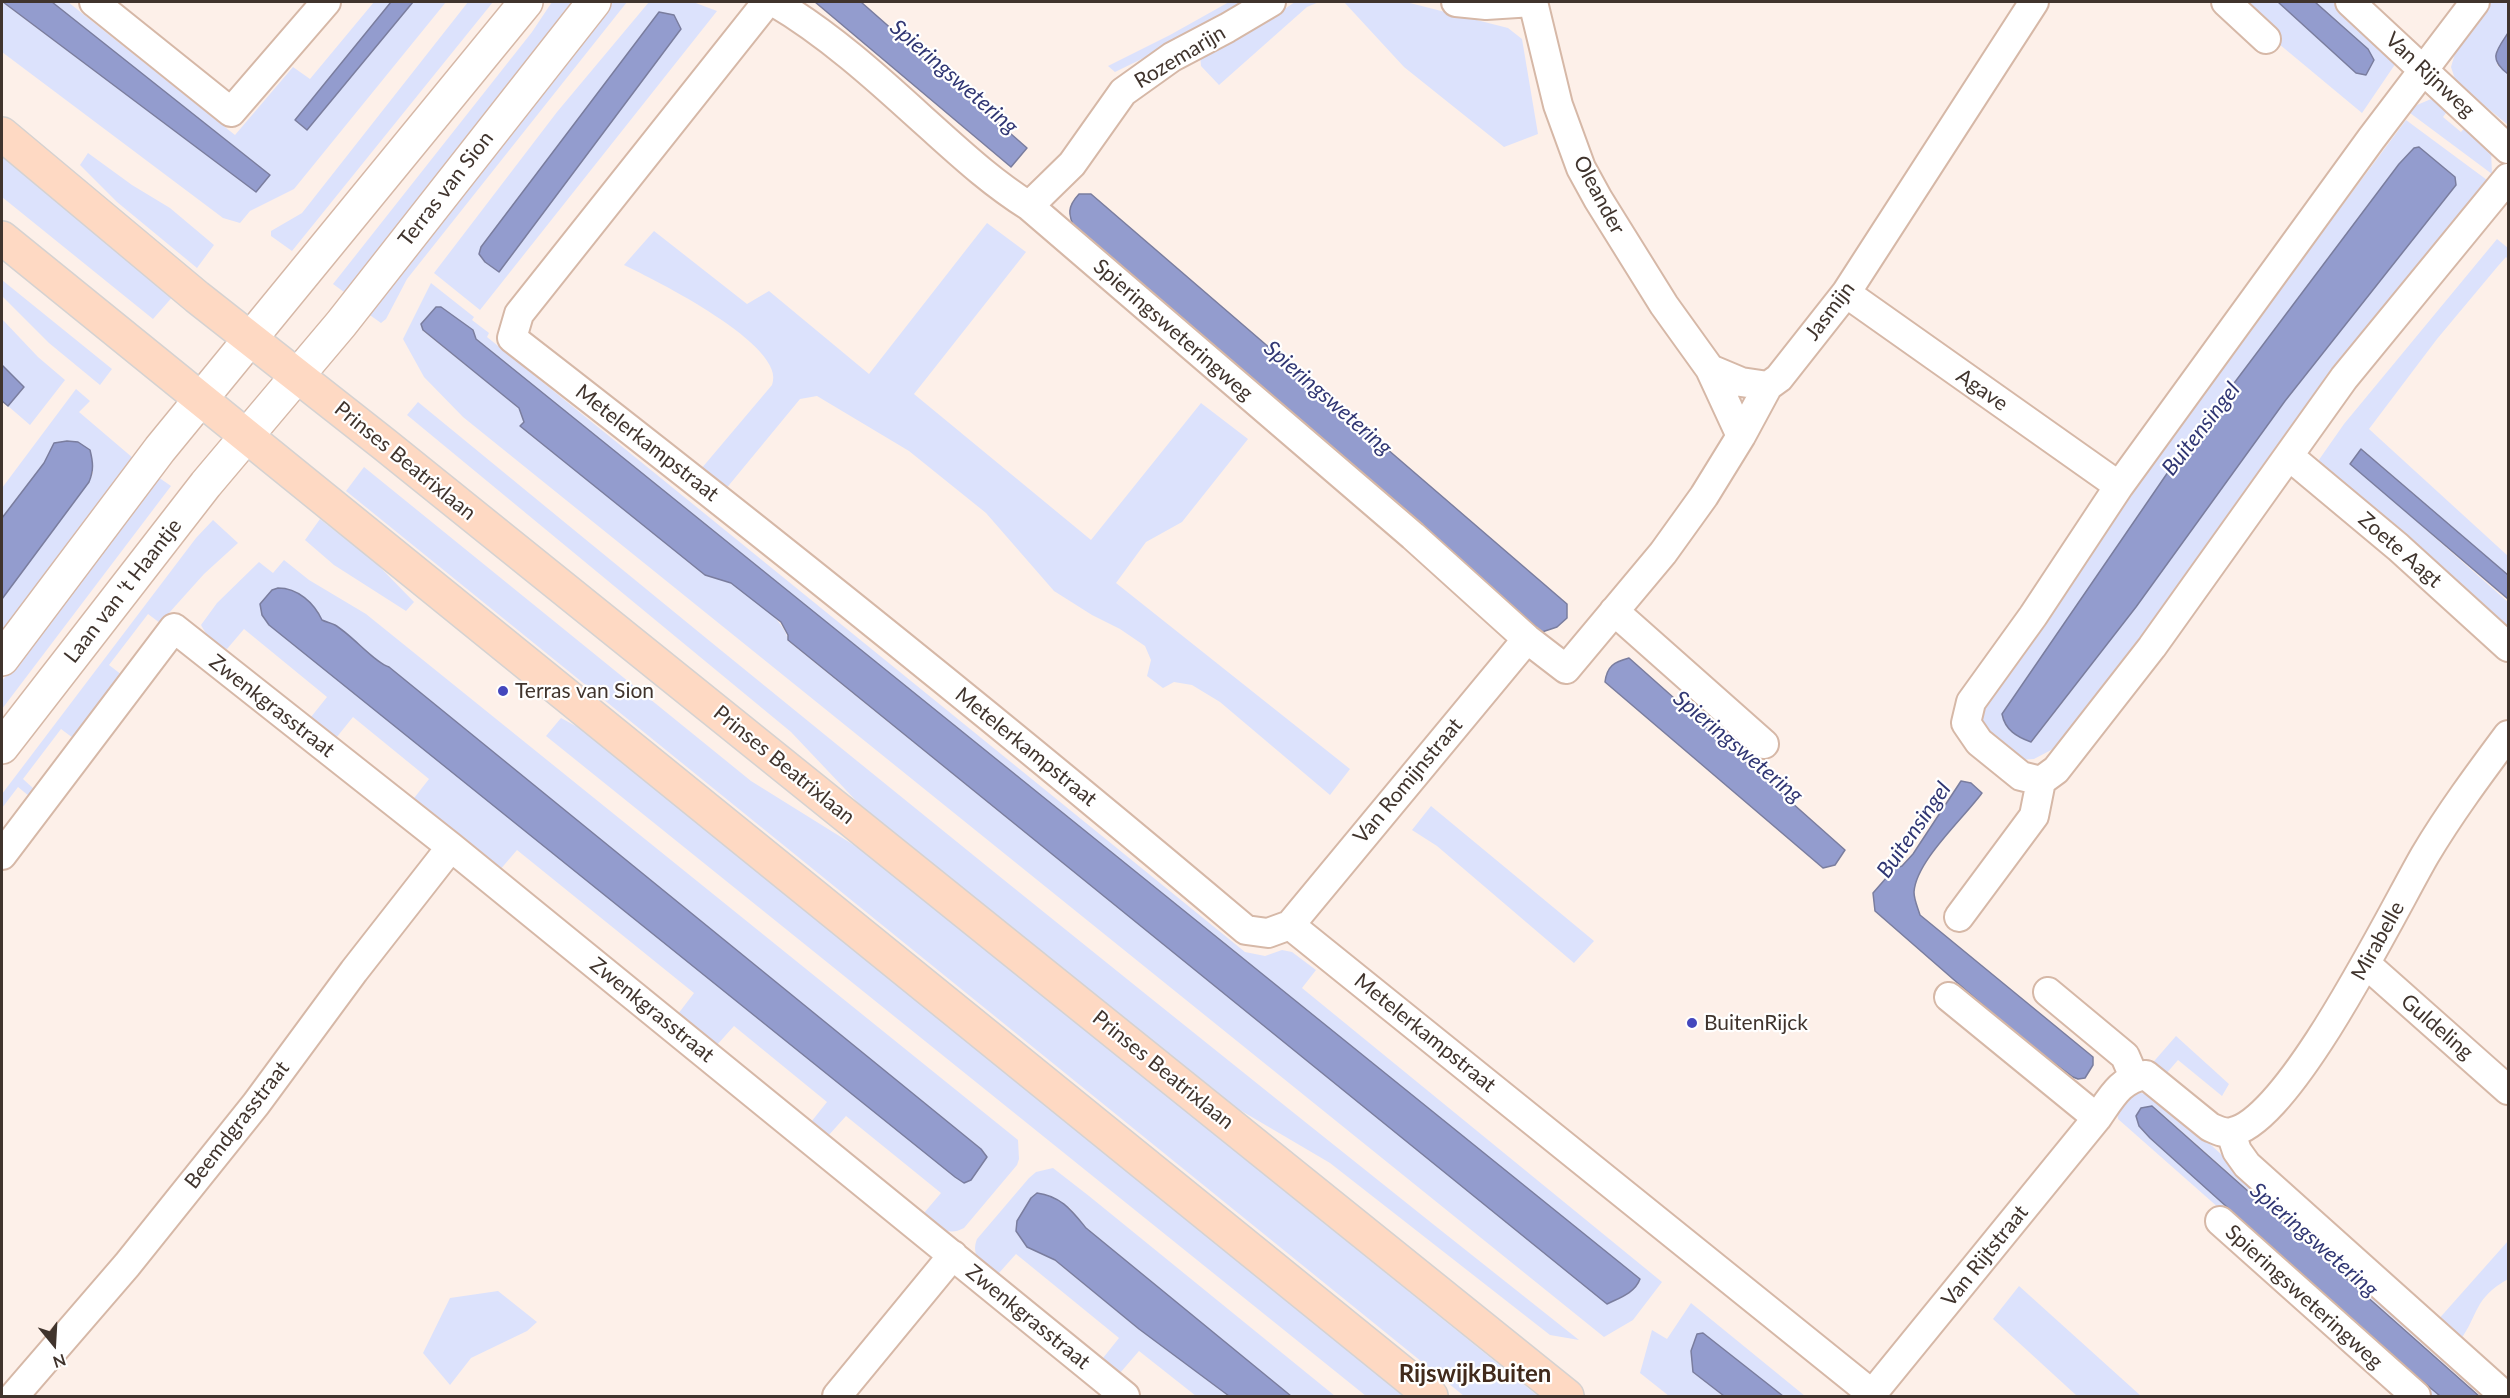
<!DOCTYPE html>
<style>
body{margin:0}
#map{position:relative;width:2510px;height:1398px;overflow:hidden;background:#fdf0e9;font-family:Lato,sans-serif}
canvas{display:block}
.frame{position:absolute;inset:0;border:3px solid #40342d;pointer-events:none}
.north{position:absolute;left:24px;top:1314px;width:60px;height:60px;-webkit-text-stroke:4px #fff;paint-order:stroke;rotate:162deg;font-size:16px;font-weight:700;line-height:24px;text-align:center;color:#40342d}
.north::after{content:'';display:block;margin:auto;width:21px;height:27px;background:#40342d;clip-path:polygon(50% 0,100% 100%,50% 72%,0 100%)}
</style>
<div id="map">
<canvas width="2510" height="1398"></canvas>
<div class="frame"></div>
<div class="north">N</div>
</div>
<script>
const c = document.querySelector('canvas').getContext('2d');
c.lineJoin = 'round';
function paint(path, color) {
  c.fillStyle = color;
  c.fill(path, 'evenodd');
}
function stroke(path, color, width, dash) {
  c.strokeStyle = color;
  c.lineWidth = width;
  c.lineCap = dash ? 'butt' : 'round';
  c.setLineDash(dash || []);
  c.stroke(path);
}
function write(font, color, halo, rows, align = 'center') {
  c.font = font + ' Lato,sans-serif';
  c.lineWidth = 4.5;
  c.setLineDash([]);
  c.textBaseline = 'middle';
  c.strokeStyle = halo;
  c.fillStyle = color;
  for (const [text, x, y, turn = 0] of rows) {
    c.save();
    c.translate(x, y);
    c.rotate((+turn || 0) * Math.PI / 180);
    c.textAlign = isNaN(turn) ? turn : align;
    if (halo) c.strokeText(text, 0, 0);
    c.fillText(text, 0, 0);
    c.restore();
  }
}
paint(new Path2D(`
 M 2,2 L 256,192 L 269,174 L 52,2 L 68,2 L 235,135 L 293,67 L 310,79 L 374,2 L 391,2 L 295,120 L 307,130 L 413,2 L 446,2 L 294,189 L 250,211 L 240,223 L 223,218 L 2,52 Z
 M 468,2 L 493,2 L 292,251 L 271,236 L 271,231 L 302,213 Z
 M 552,2 L 580,2 L 344,292 L 333,284 L 532,32 Z
 M 603,2 L 627,2 L 407,279 L 386,319 L 381,323 L 367,313 Z
 M 649,2 L 693,2 L 717,11 L 480,310 L 434,273 L 557,112 ZM 674,15 L 681,29 L 499,271 L 481,258 Z
 M 1229,2 L 1254,2 L 1238,12 L 1115,72 L 1108,66 L 1170,35 Z
 M 1295,2 L 1319,2 L 1307,7 L 1219,85 L 1201,66 L 1200,55 L 1277,14 Z
 M 1344,2 L 1406,2 L 1508,28 L 1522,39 L 1538,134 L 1504,147 L 1404,67 Z
 M 2242,2 L 2278,2 L 2356,73 L 2366,75 L 2368,49 L 2315,2 L 2334,2 L 2398,60 L 2362,113 L 2273,39 Z
 M 2490,2 L 2508,2 L 2508,33 L 2497,50 L 2497,65 L 2508,74 L 2508,125 L 2456,82 L 2451,67 L 2456,50 Z
 M 2431,99 L 2451,106 L 2443,117 L 2461,132 L 2469,123 L 2491,150 L 2492,174 L 2410,113 L 2417,105 Z
 M 2406,120 L 2487,180 L 2479,197 L 2142,640 L 2053,749 L 2034,759 L 2020,760 C 1996,741 1980,738 1982,704 L 2137,480 ZM 2414,148 L 2456,185 L 2285,401 L 2136,607 L 2032,742 C 2017,738 2005,730 2002,714 L 2177,459 L 2399,164 Z
 M 88,153 L 132,185 L 170,208 L 214,245 L 197,268 L 117,202 L 80,165 Z
 M 2,156 L 175,294 L 153,319 L 2,197 Z
 M 987,223 L 1026,252 L 914,394 L 1091,540 L 1201,403 L 1248,439 L 1182,522 L 1146,542 L 1116,583 L 1350,769 L 1330,795 L 1220,702 L 1192,685 L 1174,682 L 1163,688 L 1147,676 L 1151,660 L 1145,646 L 1120,629 L 1092,615 L 1054,591 L 986,513 L 909,451 L 817,396 L 800,399 L 725,490 L 701,469 L 772,385 C 789,346 653,279 624,265 L 654,231 L 747,304 L 769,291 L 869,374 Z
 M 2497,239 L 2508,248 L 2508,259 L 2506,257 L 2498,266 L 2437,339 L 2369,429 L 2508,556 L 2508,575 L 2362,449 L 2350,463 L 2508,602 L 2508,628 L 2373,511 L 2316,464 L 2344,424 Z
 M 2,280 L 112,369 L 100,385 L 49,343 L 2,296 Z
 M 431,283 L 474,317 L 472,320 L 489,333 L 487,337 L 1245,952 L 1265,956 L 1282,950 L 1292,952 L 1316,970 L 1302,988 L 1662,1282 L 1633,1320 L 1604,1337 L 463,417 L 424,377 L 403,339 ZM 441,307 L 472,330 L 476,339 L 1640,1279 L 1625,1295 L 1607,1303 L 788,641 C 787,621 749,595 732,584 C 725,579 714,578 705,575 L 520,426 L 524,422 L 519,408 L 423,331 L 421,324 Z
 M 2,319 L 38,357 L 65,380 L 30,425 L 8,406 L 24,388 L 2,365 Z
 M 76,389 L 90,401 L 79,412 L 133,458 L 2,645 L 2,599 L 89,482 L 93,473 L 93,461 L 49,452 L 44,463 L 2,518 L 2,488 Z
 M 418,402 C 802,718 1189,1031 1579,1340 L 1550,1335 L 1330,1163 L 1228,1103 L 863,808 L 791,732 L 407,415 Z
 M 364,467 L 751,781 L 865,852 L 1538,1396 L 1464,1396 L 346,491 Z
 M 158,477 L 171,486 L 2,709 L 2,681 Z
 M 320,519 L 375,562 L 414,602 L 406,611 L 334,565 L 305,540 Z
 M 213,520 L 238,543 L 204,574 L 160,623 L 148,614 L 109,665 L 122,675 L 73,738 L 61,729 L 23,779 L 34,789 L 29,796 L 18,787 L 2,808 L 2,794 L 196,538 Z
 M 284,560 L 309,580 L 366,614 L 1018,1140 L 1019,1159 L 1017,1165 L 964,1228 C 946,1238 937,1225 924,1213 L 941,1193 L 846,1116 L 828,1136 L 811,1122 L 827,1102 L 734,1026 L 716,1046 L 678,1014 L 694,993 L 517,850 L 499,871 L 411,802 L 429,779 L 353,717 L 336,738 L 311,717 L 327,697 L 244,629 L 227,649 C 216,647 206,635 201,625 L 217,603 L 259,562 L 273,573 ZM 278,588 L 318,611 L 322,620 C 326,622 331,623 335,625 C 352,635 374,663 389,667 L 981,1149 Z
 M 561,718 L 583,730 L 1407,1396 L 1366,1396 L 546,736 Z
 M 1431,806 L 1594,941 L 1574,963 L 1437,846 L 1412,830 Z
 M 2176,1036 L 2229,1084 L 2222,1096 L 2178,1060 L 2165,1075 L 2149,1067 Z
 M 2137,1092 L 2158,1097 L 2488,1396 L 2481,1396 L 2153,1106 L 2141,1108 L 2136,1116 L 2139,1126 L 2439,1396 L 2432,1396 L 2118,1119 L 2117,1107 Z
 M 1053,1168 L 1089,1196 L 1335,1396 L 1291,1396 L 1086,1228 L 1069,1207 L 1016,1231 L 1027,1247 L 1054,1260 L 1139,1329 L 1229,1396 L 1196,1396 L 1139,1351 L 1120,1373 L 1103,1358 L 1119,1338 L 1016,1254 L 999,1273 L 996,1274 C 983,1263 970,1257 977,1239 L 1029,1178 L 1036,1172 Z
 M 2508,1241 L 2508,1279 C 2473,1299 2480,1313 2459,1342 L 2437,1321 Z
 M 2019,1286 L 2141,1396 L 2077,1396 L 1993,1319 Z
 M 498,1291 L 537,1322 L 527,1331 L 471,1358 L 450,1385 L 423,1353 L 450,1298 Z
 M 1691,1303 L 1805,1396 L 1783,1396 L 1703,1333 L 1693,1372 L 1724,1396 L 1669,1396 L 1640,1373 L 1652,1330 L 1667,1339 Z`), '#dce2fc');
const water = new Path2D(`
 M 3,2 L 52,2 L 270,175 L 256,192 Z
 M 391,2 L 413,2 L 307,130 L 295,120 Z
 M 815,2 L 861,2 L 1027,148 L 1011,167 Z
 M 2278,2 L 2315,2 L 2368,49 L 2374,60 L 2366,75 L 2356,73 Z
 M 659,12 L 674,15 L 681,29 L 499,272 L 485,262 L 479,254 L 481,247 Z
 M 2508,33 L 2508,74 C 2488,59 2496,51 2508,33 Z
 M 2419,147 L 2455,177 L 2456,185 L 2285,401 L 2136,607 L 2031,742 C 2017,737 2005,730 2002,714 L 2177,459 L 2399,164 L 2414,148 Z
 M 1079,194 L 1091,194 L 1567,604 L 1567,618 L 1557,627 L 1542,632 L 1075,230 C 1068,214 1067,207 1079,194 Z
 M 436,307 L 441,307 L 473,330 L 476,339 L 1640,1279 C 1635,1293 1619,1298 1607,1304 L 788,640 L 788,635 L 781,622 L 731,583 L 705,575 L 520,426 L 524,422 L 519,408 L 423,330 L 421,324 Z
 M 2,365 L 24,387 L 8,406 L 2,401 Z
 M 67,441 L 78,442 L 90,450 C 93,462 94,470 89,482 L 2,599 L 2,518 L 44,463 L 54,443 Z
 M 2361,449 L 2508,575 L 2508,599 L 2350,464 Z
 M 278,588 C 298,588 314,603 322,620 C 326,622 331,623 335,625 C 352,635 375,663 389,667 L 981,1149 L 987,1157 L 971,1180 L 964,1183 L 955,1177 L 269,625 L 262,615 L 260,604 L 272,590 Z
 M 1629,658 L 1845,850 L 1835,865 L 1823,868 L 1605,682 C 1607,666 1614,662 1629,658 Z
 M 1961,781 L 1971,783 L 1982,793 C 1963,819 1916,861 1914,892 C 1914,900 1918,908 1920,915 L 2093,1057 L 2093,1065 L 2085,1078 L 2078,1079 L 2073,1077 L 2023,1040 L 1875,911 L 1873,893 L 1894,869 L 1902,866 L 1913,854 Z
 M 2152,1106 L 2479,1396 L 2440,1396 L 2402,1364 L 2150,1138 L 2139,1126 L 2136,1116 L 2141,1108 Z
 M 1037,1193 C 1061,1196 1072,1211 1086,1228 L 1291,1396 L 1229,1396 L 1139,1329 L 1055,1260 L 1027,1247 L 1016,1231 L 1017,1221 L 1031,1198 Z
 M 1703,1333 L 1783,1396 L 1724,1396 L 1693,1372 L 1691,1351 L 1697,1334 Z`);
paint(water, '#939cce');
stroke(water, '#7a7d9e', 1.5);
const street = new Path2D(`
 M 94,2 L 231,112 L 326,2
 M 767,2 L 519,314 L 512,338 C 761,531 1006,727 1246,930 L 1268,933 L 1290,925 C 1485,1080 1677,1239 1872,1394 L 1872,1396
 M 774,2 C 827,33 876,77 922,119 C 958,151 988,180 1029,206 L 1413,536 L 1527,639 L 1566,669 L 1663,553 L 1704,496 L 1741,436 L 1768,386 L 1779,378 L 1846,293 L 2034,2
 M 1456,2 L 1486,5 L 1533,2
 M 1533,2 L 1558,105 L 1581,168 L 1598,199 L 1664,305 L 1710,369 L 1741,382 L 1768,386
 M 2226,2 L 2266,39
 M 2350,2 L 2508,149
 M 2475,2 L 2371,139 L 2119,486 L 2033,616 L 1971,702 L 1966,723 L 1979,742 L 2021,776 L 2041,781 L 2056,770 L 2152,647 L 2344,378 L 2508,178
 M 1029,206 L 1072,164 L 1123,92 L 1172,57 L 1227,28 L 1271,2
 M 1846,293 L 2119,486
 M 1710,369 L 1741,436
 M 2289,456 L 2398,547 L 2508,647
 M 1614,611 L 1764,744
 M 2,855 L 174,628 L 451,847 L 1125,1396
 M 1959,917 L 2034,816 L 2041,781
 M 1290,925 L 1527,639
 M 2366,964 L 2508,1090
 M 2048,992 L 2125,1056 L 2134,1077
 M 1949,997 L 2097,1118
 M 2231,1133 L 2237,1151 L 2247,1165 L 2505,1396
 M 2220,1221 L 2416,1396
 M 1872,1394 L 2097,1118 C 2111,1098 2121,1078 2146,1075 L 2210,1127 C 2217,1130 2224,1134 2232,1132 C 2291,1120 2393,910 2425,855 C 2450,813 2479,774 2508,735
 M 14,1396 L 127,1265 L 256,1104 L 354,971 L 451,847
 M 837,1396 L 953,1255`);
const secondary = new Path2D(`
 M 2,659 L 160,449 L 526,2
 M 2,747 L 206,484 L 341,324 L 594,2`);
const primary = new Path2D(`
 M 2,134 L 197,297 L 384,444 L 1567,1396
 M 2,238 L 1431,1396`);
stroke(street, '#d6b8a7', 32);
stroke(secondary, '#d6b8a7', 36);
stroke(primary, '#d5d2d1', 36);
stroke(street, '#fff', 28);
stroke(secondary, '#fff', 33);
stroke(primary, '#fed9c3', 33);
for (const [x, y, r, color] of [
 [503,691,6,"#4447bd"],
 [1692,1023,6,"#4447bd"]
]) {
  const dot = new Path2D();
  dot.arc(x, y, r, 0, 2 * Math.PI);
  c.fillStyle = color;
  c.fill(dot);
  stroke(dot, '#fff', 2);
}
write('21px', '#40342d', '#fff', [
 ["Rozemarijn",1180,57,-31],
 ["Van Rijnweg",2430,75,43],
 ["Terras van Sion",446,189,-52],
 ["Oleander",1599,195,62],
 ["Jasmijn",1830,311,-53],
 ["Spieringsweteringweg",1173,330,41],
 ["Agave",1982,390,35],
 ["Metelerkampstraat",647,443,38],
 ["Prinses Beatrixlaan",405,461,39],
 ["Zoete Aagt",2400,550,41],
 ["Laan van 't Haantje",123,591,-52],
 ["Zwenkgrasstraat",272,706,38],
 ["Metelerkampstraat",1026,747,39],
 ["Prinses Beatrixlaan",784,765,39],
 ["Van Romijnstraat",1408,781,-50],
 ["Mirabelle",2378,941,-61],
 ["Zwenkgrasstraat",652,1010,39],
 ["Guldeling",2437,1027,41],
 ["Metelerkampstraat",1425,1033,39],
 ["Prinses Beatrixlaan",1163,1070,39],
 ["Beemdgrasstraat",237,1125,-52],
 ["Van Rijtstraat",1985,1256,-51],
 ["Spieringsweteringweg",2304,1297,42],
 ["Zwenkgrasstraat",1028,1317,39]
]);
write('21px', '#40342d', '#fff', [
 ["Terras van Sion",515,691],
 ["BuitenRijck",1704,1023]
], 'left');
write('italic 22px', '#303673', '#fff', [
 ["Spieringswetering",954,77,41],
 ["Spieringswetering",1328,398,41],
 ["Buitensingel",2201,429,-52],
 ["Spieringswetering",1738,747,40],
 ["Buitensingel",1914,830,-55],
 ["Spieringswetering",2314,1240,41]
]);
write('bold 24px', '#412a1c', '#fff', [
 ["RijswijkBuiten",1475,1374]
]);
</script>
